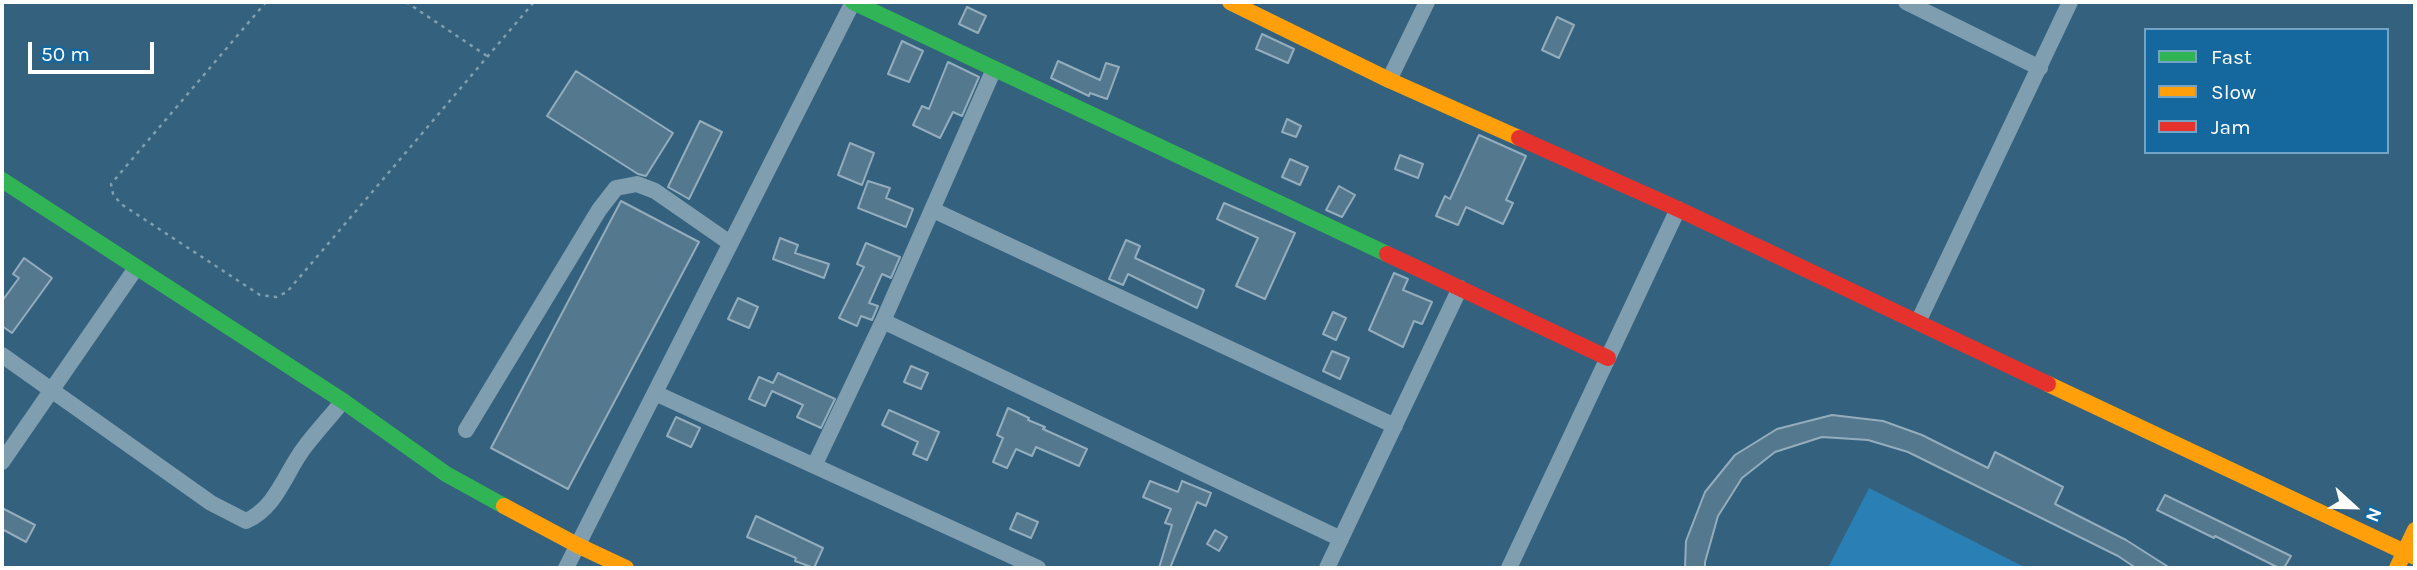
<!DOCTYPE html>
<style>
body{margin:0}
#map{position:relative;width:2417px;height:570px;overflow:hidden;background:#34627e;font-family:Karla,sans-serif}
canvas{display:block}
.frame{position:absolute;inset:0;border:4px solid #fff;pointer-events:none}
.legend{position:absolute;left:2144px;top:28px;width:245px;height:126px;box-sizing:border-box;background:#15689e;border:2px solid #73a4c5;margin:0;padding:9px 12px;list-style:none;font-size:21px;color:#fff}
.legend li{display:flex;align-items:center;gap:14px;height:35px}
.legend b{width:35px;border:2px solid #73a4c5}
.north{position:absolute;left:2319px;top:472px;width:70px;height:70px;-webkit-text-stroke:5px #15689e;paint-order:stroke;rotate:112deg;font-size:19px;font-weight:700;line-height:28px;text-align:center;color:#fff}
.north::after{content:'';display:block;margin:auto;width:24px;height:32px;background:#fff;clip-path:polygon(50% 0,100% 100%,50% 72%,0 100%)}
.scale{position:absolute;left:28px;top:42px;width:126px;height:32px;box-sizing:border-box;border:4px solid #fff;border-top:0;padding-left:9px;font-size:21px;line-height:24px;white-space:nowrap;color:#fff;-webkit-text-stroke:5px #15689e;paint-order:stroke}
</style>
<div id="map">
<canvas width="2417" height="570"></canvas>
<div class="frame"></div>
<ul class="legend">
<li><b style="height:9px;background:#30b455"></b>Fast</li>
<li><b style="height:9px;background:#ff9f0a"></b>Slow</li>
<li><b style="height:9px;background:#e5322d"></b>Jam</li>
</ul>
<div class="north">N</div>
<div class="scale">50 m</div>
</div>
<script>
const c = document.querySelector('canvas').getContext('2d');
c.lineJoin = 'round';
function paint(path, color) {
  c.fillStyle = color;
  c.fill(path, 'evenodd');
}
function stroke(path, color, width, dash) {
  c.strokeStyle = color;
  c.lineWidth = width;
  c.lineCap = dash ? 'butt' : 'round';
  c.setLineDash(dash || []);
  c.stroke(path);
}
paint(new Path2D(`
 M 1869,488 L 2026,568 L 1828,568 Z`), '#2a7fb4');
const building = new Path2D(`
 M 967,7 L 986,16 L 978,33 L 959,24 Z
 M 1557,17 L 1574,25 L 1559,58 L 1542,50 Z
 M 1262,34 L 1294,49 L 1288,63 L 1256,49 Z
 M 902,41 L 923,51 L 909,82 L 888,74 Z
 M 1058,61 L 1100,80 L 1106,63 L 1119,67 L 1107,99 L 1090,93 L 1089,96 L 1051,78 Z
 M 948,62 L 979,77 L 962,116 L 953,112 L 940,138 L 913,125 L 922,106 L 929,109 Z
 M 576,71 L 673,133 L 646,176 L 638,174 L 547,116 Z
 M 1287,119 L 1301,126 L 1296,137 L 1282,132 Z
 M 700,121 L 722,132 L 689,199 L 668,187 Z
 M 1479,135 L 1526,156 L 1506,200 L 1513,203 L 1503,224 L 1466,207 L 1458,225 L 1436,216 L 1445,196 L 1450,199 Z
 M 850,143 L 874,153 L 862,185 L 838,175 Z
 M 1400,155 L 1423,164 L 1418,178 L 1395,169 Z
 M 1290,159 L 1308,167 L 1300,185 L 1282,177 Z
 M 868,181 L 890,188 L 886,198 L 913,209 L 906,227 L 858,208 Z
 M 1339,186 L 1355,195 L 1342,217 L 1326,210 Z
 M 621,201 L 699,242 L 568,489 L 491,448 Z
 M 1224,203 L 1295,233 L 1265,299 L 1236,286 L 1258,238 L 1217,219 Z
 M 780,238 L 798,245 L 795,253 L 829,264 L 824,278 L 773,259 Z
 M 1126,240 L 1140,246 L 1135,258 L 1204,290 L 1197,308 L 1128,274 L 1123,285 L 1109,279 Z
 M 866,243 L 900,257 L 891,278 L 882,274 L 869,303 L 878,306 L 872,320 L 861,316 L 857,326 L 839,318 L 864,267 L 857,264 Z
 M 24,258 L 52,278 L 12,333 L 2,326 L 2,301 L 19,278 L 13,274 Z
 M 1394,273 L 1408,279 L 1403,290 L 1432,302 L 1422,324 L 1414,321 L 1403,347 L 1369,330 Z
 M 738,298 L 758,307 L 749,328 L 728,319 Z
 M 1333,312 L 1346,318 L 1336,340 L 1323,334 Z
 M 1332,351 L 1349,358 L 1340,379 L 1323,371 Z
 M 911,366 L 928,373 L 921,389 L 904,382 Z
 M 778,373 L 835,399 L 821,428 L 797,417 L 803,405 L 772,391 L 765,406 L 749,399 L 759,377 L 773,383 Z
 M 1008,408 L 1029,418 L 1028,420 L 1045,427 L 1043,429 L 1087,449 L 1079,466 L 1036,447 L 1032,456 L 1016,449 L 1007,468 L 993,462 L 1003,438 L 997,435 Z
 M 889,410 L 939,432 L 927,460 L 913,454 L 918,442 L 882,425 Z
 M 1832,415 L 1883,421 L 1922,435 L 1988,468 L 1995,452 L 2063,487 L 2055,504 L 2126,540 L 2170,568 L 2136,568 L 2118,556 L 1908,452 L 1868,440 L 1822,437 L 1775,452 L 1742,478 L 1718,516 L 1705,562 L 1705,568 L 1685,568 L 1686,541 L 1705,492 L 1735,455 L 1777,429 Z
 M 676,417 L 700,428 L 691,447 L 667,436 Z
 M 1150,481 L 1178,492 L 1182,481 L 1211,493 L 1206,506 L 1197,502 L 1170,568 L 1159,568 L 1172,525 L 1165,523 L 1171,509 L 1143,497 Z
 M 2165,495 L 2291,556 L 2284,568 L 2279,568 L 2215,536 L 2214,538 L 2157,510 Z
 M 2,508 L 35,525 L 26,542 L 2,529 Z
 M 1017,513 L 1038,522 L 1031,538 L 1010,529 Z
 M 756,516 L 823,548 L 814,568 L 795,561 L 796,558 L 747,537 Z
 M 1215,530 L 1227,537 L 1219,551 L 1207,544 Z`);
paint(building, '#54788e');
stroke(building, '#94adbd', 2);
stroke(new Path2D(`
 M 266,2 L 111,184 L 113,194 L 121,204 L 260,295 L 276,297 L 287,292 L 534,2
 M 406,2 L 487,56`), '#7f9eaf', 2.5, [3.5, 5]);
stroke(new Path2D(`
 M 1906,2 L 2040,68
 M 1389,80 L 1427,2
 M 933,210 L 1395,426
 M 883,321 L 1341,539
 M 1918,322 L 2070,2
 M 2,355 L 211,503 L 246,521 C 277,507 285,473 304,448 C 316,432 330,417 343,401
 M 655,393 L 1038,568
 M 466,430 L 599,210 L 616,188 L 637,184 L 655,191 L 730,243
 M 2,462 L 136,268
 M 815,464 L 883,321 L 994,69
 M 566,568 L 853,2
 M 1327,568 L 1460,288
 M 1509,568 L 1678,209`), '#7f9eaf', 16);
stroke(new Path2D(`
 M 853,2 L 1387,254
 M 2,180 L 343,401 L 446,474 L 504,506`), '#30b455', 16);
stroke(new Path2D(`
 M 1230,2 L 1389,80 L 1519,138
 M 2048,384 L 2415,557
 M 504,506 L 577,545 L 626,568
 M 2397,568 L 2415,530`), '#ff9f0a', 16);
stroke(new Path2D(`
 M 1519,138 L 1678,209 L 2048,384
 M 1387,254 L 1608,358`), '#e5322d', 16);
</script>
